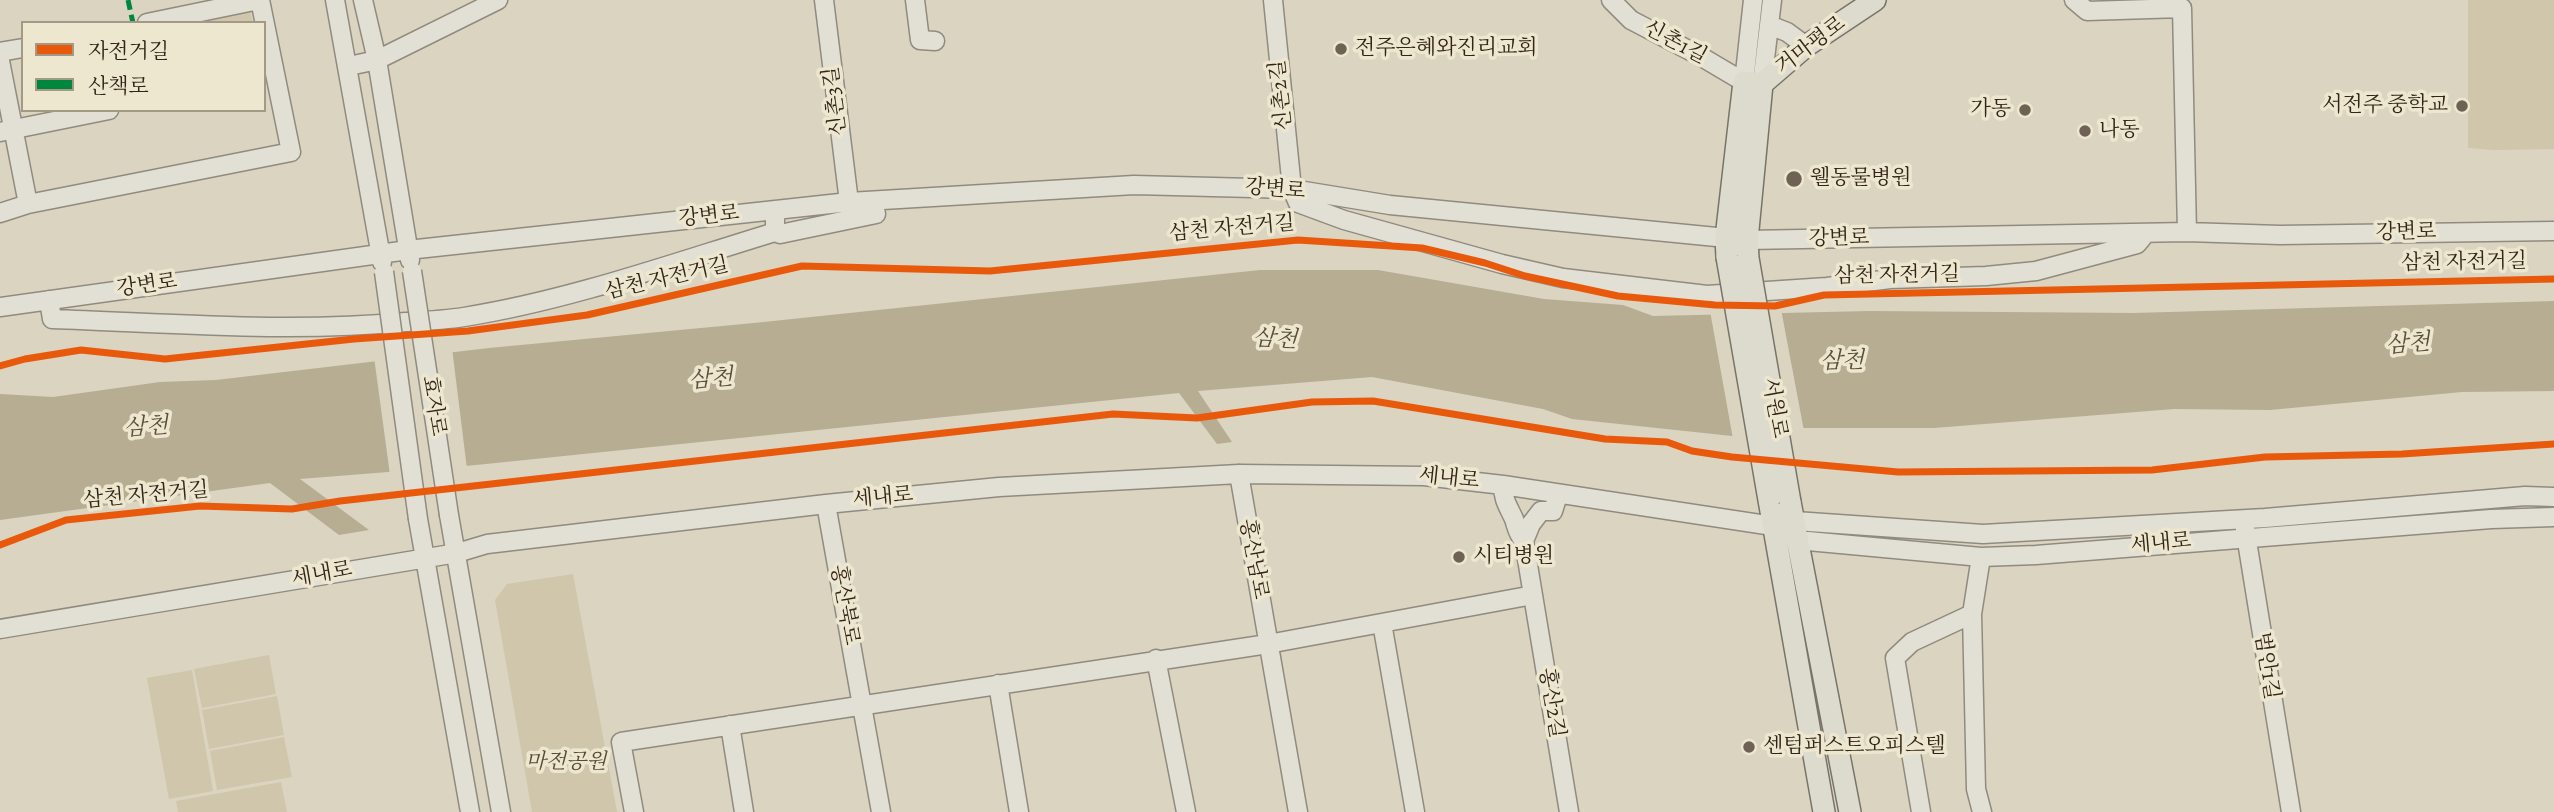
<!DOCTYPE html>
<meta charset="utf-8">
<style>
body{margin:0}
#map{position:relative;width:2554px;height:812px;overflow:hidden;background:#dad4c0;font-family:Alegreya,"Noto Serif KR",serif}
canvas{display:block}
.legend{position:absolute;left:21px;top:21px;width:245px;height:91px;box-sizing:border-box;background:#eee7cf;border:2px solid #a39986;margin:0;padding:9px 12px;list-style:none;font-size:21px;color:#322419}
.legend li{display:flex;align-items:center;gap:14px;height:35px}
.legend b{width:35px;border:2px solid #a39986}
</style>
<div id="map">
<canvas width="2554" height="812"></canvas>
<ul class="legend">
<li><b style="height:9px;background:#e8590c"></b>자전거길</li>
<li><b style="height:9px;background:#00873e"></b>산책로</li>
</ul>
</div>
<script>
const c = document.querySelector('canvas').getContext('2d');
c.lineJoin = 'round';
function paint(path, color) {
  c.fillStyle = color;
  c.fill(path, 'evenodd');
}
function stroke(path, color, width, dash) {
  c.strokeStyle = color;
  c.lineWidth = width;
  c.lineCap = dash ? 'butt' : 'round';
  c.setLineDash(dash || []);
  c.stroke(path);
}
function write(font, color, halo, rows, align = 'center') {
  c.font = font + ' Alegreya,"Noto Serif KR",serif';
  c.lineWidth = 7;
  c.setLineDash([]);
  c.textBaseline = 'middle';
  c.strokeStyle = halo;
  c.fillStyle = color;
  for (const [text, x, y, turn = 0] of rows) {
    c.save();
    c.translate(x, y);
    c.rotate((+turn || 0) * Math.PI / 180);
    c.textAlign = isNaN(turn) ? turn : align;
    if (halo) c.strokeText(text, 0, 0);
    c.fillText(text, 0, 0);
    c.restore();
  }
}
paint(new Path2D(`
 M 2468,0 L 2554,0 L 2554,149 L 2494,150 L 2468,148 Z
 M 250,11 L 253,23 L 190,23 Z
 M 573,574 L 617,812 L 532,812 L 495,600 L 507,584 Z
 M 269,655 L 276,694 L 202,708 L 194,669 Z
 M 192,670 L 213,791 L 169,799 L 147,678 Z
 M 277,696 L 284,735 L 209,749 L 202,710 Z
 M 284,737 L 292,777 L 217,790 L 210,751 Z
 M 281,782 L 287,812 L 178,812 L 176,801 Z`), '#d0c6ab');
paint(new Path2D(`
 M 1260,270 L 1378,270 L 1544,299 L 1623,305 L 1653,316 L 1869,311 L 2134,313 L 2554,301 L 2554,391 L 2462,392 L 2270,410 L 2174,409 L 1934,428 L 1803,428 L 1732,436 L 1572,419 L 1543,409 L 1372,377 L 1198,391 L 1232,442 L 1217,444 L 1179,393 L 476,465 L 300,479 L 369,530 L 339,535 L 270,483 L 0,520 L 0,394 L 53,397 L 160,382 L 216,380 L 489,348 L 754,323 Z`), '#b7ad93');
paint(new Path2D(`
 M 1781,309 L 1804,431 L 1733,439 L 1710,311 Z
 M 452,348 L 467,469 L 390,475 L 374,357 Z`), '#dad4c0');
const minor = new Path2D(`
 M 335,0 L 382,262
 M 363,0 L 377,60 L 410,260
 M 824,0 L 849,202
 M 915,0 L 920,40 L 935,41
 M 1273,0 L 1292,189 L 1298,203 L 1344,220 L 1502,264 L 1563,278 L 1707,295 L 1827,287 L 1890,279 L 1986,276 L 2036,271 L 2137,244 L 2146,233
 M 1611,0 L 1631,20 L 1700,56 L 1744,82 L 1753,0
 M 2074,0 L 2087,11 L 2182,8 L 2187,232
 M 147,23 L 259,0
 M 1769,25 L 1787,32 L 1806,46
 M 0,52 L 23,48
 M 0,61 L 28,204
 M 349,66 L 377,60 L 498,0
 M 1762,84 L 1772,0
 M 0,132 L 109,110
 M 0,213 L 28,204 L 291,152 L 260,0
 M 775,232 L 780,234 L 876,214 L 873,201
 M 49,300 L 52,319 C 170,323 288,333 406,322 C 425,321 445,320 464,317 C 570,300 673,263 775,232 L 775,210
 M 0,307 L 408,250 L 849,202 L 1134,185 L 1292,189 L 1390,205 L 1747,240 L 2187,232 L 2280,235 L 2554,231
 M 1239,474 L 1298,812
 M 1503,485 C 1503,500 1508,506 1514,519 C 1517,528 1517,533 1524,541 L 1569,812
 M 826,504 L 881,812
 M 449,515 L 501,812
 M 418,519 L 470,812
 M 2245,529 L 2291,812
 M 1788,535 L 1797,540 L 1981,557 L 2036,555 L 2491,519 L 2554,517
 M 1524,541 L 1531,524 L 1541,511 L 1553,511 L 1558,495
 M 1981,557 L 1972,614 L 1976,789 L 1982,812
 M 1382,623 L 1415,812
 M 0,629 L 457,553 L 487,544 L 826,504 L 999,487 L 1239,474 L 1424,476 L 1503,485 L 1773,526 L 1795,521 L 1983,534 L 2265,518 L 2525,496 L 2554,497
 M 1156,659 L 1186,812
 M 998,684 L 1019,812
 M 730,725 L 744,812
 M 634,812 L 621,742 L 1268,644 L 1533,595
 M 1921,812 L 1895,658 L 1912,642 L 1972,614`);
const major = new Path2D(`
 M 1727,257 L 1726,238 L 1744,82 L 1762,84 L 1806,46 L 1875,0
 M 1748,258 L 1747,240 L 1762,84
 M 1769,500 L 1824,812
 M 1790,502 L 1850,812`);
stroke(minor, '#918b7f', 21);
stroke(major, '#797469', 24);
stroke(minor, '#e2dfd5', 18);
stroke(major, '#dddace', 21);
const minorBridge = new Path2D(`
 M 412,271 L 449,515
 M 384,272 L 418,519`);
const majorBridge = new Path2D(`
 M 1727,257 L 1769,500
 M 1748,258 L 1790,502`);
stroke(minorBridge, '#918b7f', 21, []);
stroke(majorBridge, '#797469', 24, []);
stroke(minorBridge, '#e2dfd5', 18);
stroke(majorBridge, '#dddace', 21);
stroke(new Path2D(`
 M 128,0 L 133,23`), '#00873e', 5, [10, 5]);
stroke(new Path2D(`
 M 0,366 L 25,359 L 81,350 L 165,359 L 354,339 L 468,331 L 587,315 L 802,266 L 990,271 L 1298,240 L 1422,248 L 1485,263 L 1525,276 L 1618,296 L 1715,305 L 1775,306 L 1824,295 L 2554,279
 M 0,545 L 66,520 L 200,506 L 292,509 L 340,501 L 1113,414 L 1197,418 L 1312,402 L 1373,401 L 1605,439 L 1667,442 L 1692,451 L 1732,457 L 1898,472 L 2152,470 L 2265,457 L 2402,454 L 2554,444`), '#e8590c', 7);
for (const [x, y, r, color] of [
 [1341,49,7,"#6d6253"],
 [2462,106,7,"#6d6253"],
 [2025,110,7,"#6d6253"],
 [2085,131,7,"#6d6253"],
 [1794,179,9,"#6d6253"],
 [1459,557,7,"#6d6253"],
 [1749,747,7,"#6d6253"]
]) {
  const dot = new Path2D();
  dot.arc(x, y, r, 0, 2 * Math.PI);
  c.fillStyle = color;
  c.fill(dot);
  stroke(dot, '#eee7cf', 2.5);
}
write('21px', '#322419', '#eee7cf', [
 ["신촌1길",1675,43,28],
 ["거마평로",1811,46,-37],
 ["신촌2길",1282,95,-96],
 ["신촌3길",836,101,-97],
 ["강변로",1275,190,5],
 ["강변로",709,217,-6],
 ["삼천 자전거길",1232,229,-5],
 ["강변로",2406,233,-1],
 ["강변로",1839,239,-1],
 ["삼천 자전거길",2464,263,-1],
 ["삼천 자전거길",1897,276,-1],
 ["삼천 자전거길",667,279,-13],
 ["강변로",147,286,-8],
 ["효자로",433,406,81],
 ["서원로",1774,408,80],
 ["세내로",1449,479,6],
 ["삼천 자전거길",146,496,-5],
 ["세내로",883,498,-5],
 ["세내로",2161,544,-5],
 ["홍산남로",1253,559,80],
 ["세내로",322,575,-10],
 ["홍산북로",844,605,80],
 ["범안1길",2266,666,81],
 ["홍산2길",1551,703,81]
]);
write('21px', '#322419', '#eee7cf', [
 ["전주은혜와진리교회",1355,49],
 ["서전주 중학교",2448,106,"right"],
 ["가동",2011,110,"right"],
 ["나동",2099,131],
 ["웰동물병원",1810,179],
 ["시티병원",1473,557],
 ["센텀퍼스트오피스텔",1763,747]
], 'left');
write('italic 21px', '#574a39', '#eee7cf', [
 ["마전공원",566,763]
]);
write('italic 23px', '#5b4e3d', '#eee7cf', [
 ["삼천",1275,340,3],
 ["삼천",2408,345,-5],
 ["삼천",1842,362,-1],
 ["삼천",711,380,-5],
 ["삼천",146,428,-4]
]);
</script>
